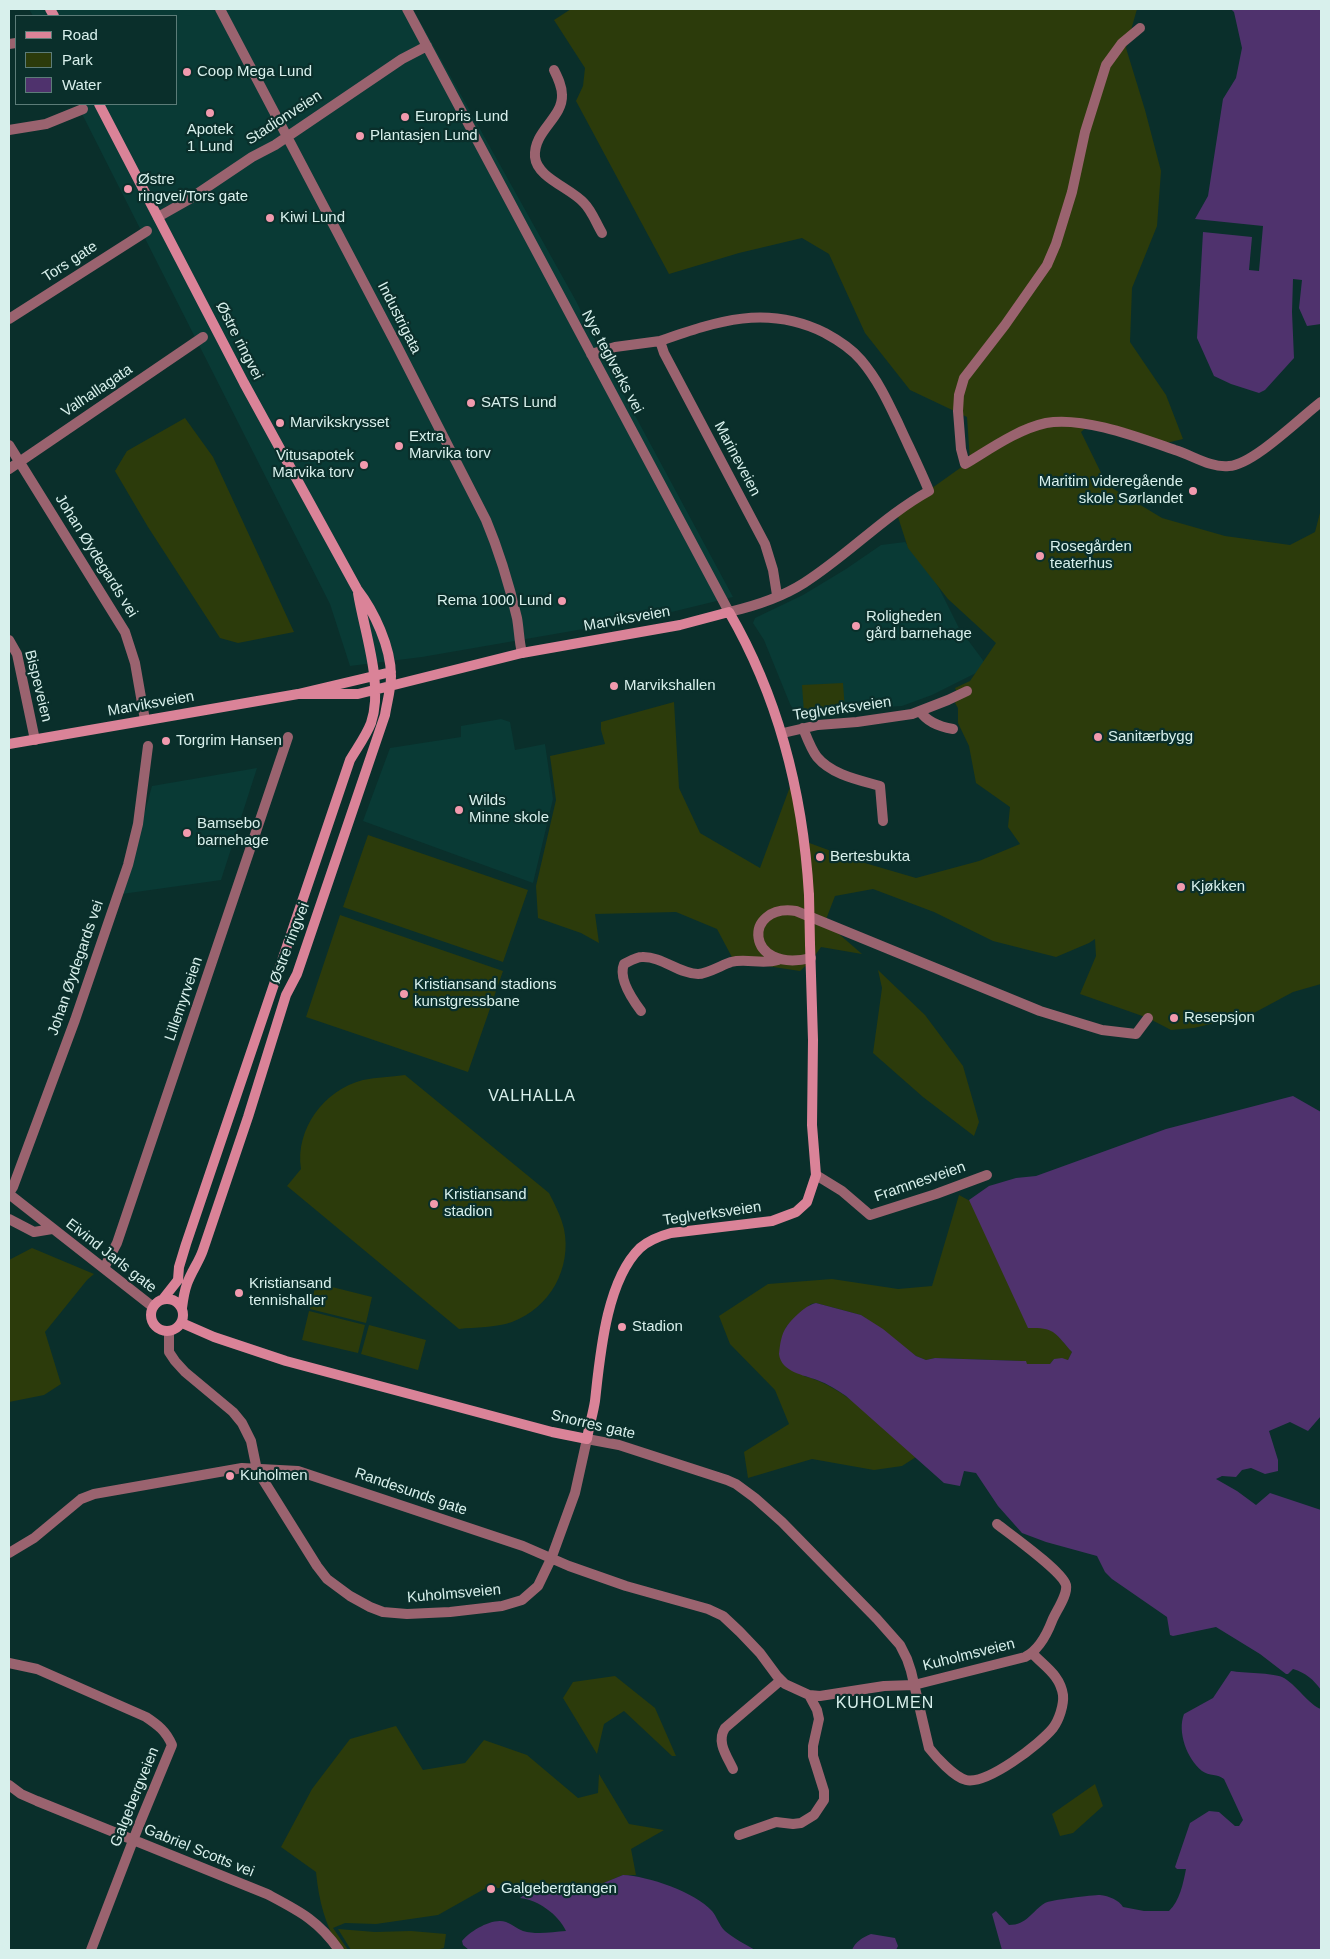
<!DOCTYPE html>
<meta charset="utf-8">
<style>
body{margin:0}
#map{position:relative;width:1330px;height:1959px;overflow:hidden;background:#0a2f2b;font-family:Helvetica,sans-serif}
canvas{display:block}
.frame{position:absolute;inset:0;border:10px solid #d8f0ec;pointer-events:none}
.legend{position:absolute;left:15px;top:15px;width:162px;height:90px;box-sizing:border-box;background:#0a2f2b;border:1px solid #5c7c78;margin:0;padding:6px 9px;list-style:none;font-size:15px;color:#d8f0ec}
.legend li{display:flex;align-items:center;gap:10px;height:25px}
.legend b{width:25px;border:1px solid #5c7c78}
</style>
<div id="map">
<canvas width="1330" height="1959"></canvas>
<div class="frame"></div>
<ul class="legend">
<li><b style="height:6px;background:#da8398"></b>Road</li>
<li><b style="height:14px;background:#2c3b0b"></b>Park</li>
<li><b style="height:14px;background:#4f326d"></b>Water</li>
</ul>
</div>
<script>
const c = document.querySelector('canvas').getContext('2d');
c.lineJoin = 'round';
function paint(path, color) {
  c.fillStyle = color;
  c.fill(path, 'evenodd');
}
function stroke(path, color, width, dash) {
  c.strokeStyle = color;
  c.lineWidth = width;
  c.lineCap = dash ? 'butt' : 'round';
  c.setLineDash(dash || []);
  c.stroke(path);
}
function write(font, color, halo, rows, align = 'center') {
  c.font = font + ' Helvetica,sans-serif';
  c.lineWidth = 4.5;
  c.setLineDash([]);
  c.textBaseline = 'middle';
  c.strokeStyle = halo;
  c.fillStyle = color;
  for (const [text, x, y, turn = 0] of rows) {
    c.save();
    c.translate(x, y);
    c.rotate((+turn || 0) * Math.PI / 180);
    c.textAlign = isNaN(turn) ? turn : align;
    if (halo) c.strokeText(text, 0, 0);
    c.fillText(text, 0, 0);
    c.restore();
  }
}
paint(new Path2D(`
 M 29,9 L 413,9 L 576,301 L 604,358 L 733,597 L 647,618 L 422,657 L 350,666 L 330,604 L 77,104 L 176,104 L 176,16 L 33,16 Z
 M 905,542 L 921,560 L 939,588 L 959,628 L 988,667 L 932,695 L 902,706 L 804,713 L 795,712 L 790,704 L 764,640 L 753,623 L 755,618 L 803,595 L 846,569 L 881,545 Z
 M 501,719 L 510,722 L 515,750 L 545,744 L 553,799 L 533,883 L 363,821 L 390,748 L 461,737 L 461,726 Z
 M 257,768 L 221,880 L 122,894 L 152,786 Z`), '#093a35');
paint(new Path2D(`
 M 571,9 L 1137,9 L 1126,48 L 1145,110 L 1161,171 L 1157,226 L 1132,288 L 1130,342 L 1166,395 L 1183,439 L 1158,445 L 1094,421 L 1081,432 L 1107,485 L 1162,518 L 1225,536 L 1290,545 L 1315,532 L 1321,509 L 1321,984 L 1293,992 L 1252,1014 L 1194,1028 L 1171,1030 L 1148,1018 L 1080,994 L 1096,956 L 1095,939 L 1089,943 L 1056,957 L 993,941 L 934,912 L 873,889 L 835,896 L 825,922 L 862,954 L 821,947 L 811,961 L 800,971 L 734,961 L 717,929 L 676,912 L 595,914 L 599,943 L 581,933 L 538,918 L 536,886 L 556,800 L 550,756 L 605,744 L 601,730 L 601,722 L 674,702 L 679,788 L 700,833 L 760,868 L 794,776 L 804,841 L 858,861 L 916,878 L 979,861 L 1020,844 L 1008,827 L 1010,807 L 976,783 L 969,746 L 958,723 L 958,708 L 955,703 L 958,695 L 955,688 L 970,681 L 996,643 L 948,599 L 908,548 L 898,517 L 918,498 L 970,461 L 967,417 L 910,390 L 865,333 L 829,254 L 802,238 L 739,253 L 669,274 L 576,101 L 583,86 L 585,68 L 554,20 Z
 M 185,418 L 213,457 L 294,632 L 238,643 L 220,638 L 148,527 L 115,471 L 127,451 Z
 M 843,683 L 845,710 L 804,713 L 802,685 Z
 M 368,835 L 528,890 L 503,962 L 343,907 Z
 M 340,915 L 503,971 L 468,1072 L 306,1017 Z
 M 878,970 L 925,1015 L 963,1066 L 979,1122 L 974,1136 L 923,1097 L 873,1053 L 882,988 Z
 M 405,1075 L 549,1193 C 555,1205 561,1216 564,1229 C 572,1268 550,1308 512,1322 C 495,1328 476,1327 459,1329 L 287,1186 L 301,1169 C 295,1129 324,1090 363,1080 C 377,1077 391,1077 405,1075 Z
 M 959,1195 L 970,1201 L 1045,1327 L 1053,1330 L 1072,1352 L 1068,1360 L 1054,1359 L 1050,1364 L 1026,1364 L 1026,1361 L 1022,1361 L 935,1358 L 926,1360 L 916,1356 L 861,1315 L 816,1303 L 811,1304 L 786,1327 L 804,1376 C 845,1386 885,1429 916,1457 L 902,1466 L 874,1470 L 812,1459 L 748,1478 L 744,1452 L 789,1424 L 775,1390 L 730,1344 L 719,1316 L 768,1284 L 832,1279 L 898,1289 L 932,1286 Z
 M 32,1248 L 94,1274 L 87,1280 L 45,1332 L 61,1384 L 44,1395 L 9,1402 L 9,1260 Z
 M 316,1283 L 372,1297 L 366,1323 L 310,1309 Z
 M 309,1311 L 365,1325 L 358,1353 L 302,1340 Z
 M 369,1325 L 426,1340 L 418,1370 L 361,1354 Z
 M 615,1676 L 655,1708 L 676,1756 L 672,1756 L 624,1711 L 604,1724 L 597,1754 L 563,1698 L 573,1682 Z
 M 396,1726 L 423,1770 L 465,1763 L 484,1740 L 527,1755 L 578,1798 L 598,1793 L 599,1774 L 629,1824 L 664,1830 L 631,1849 L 636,1875 L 623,1875 L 596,1886 L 536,1886 L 532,1888 L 486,1888 L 438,1915 L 376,1924 L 345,1923 L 333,1928 L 348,1950 L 340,1950 C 325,1924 319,1902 316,1872 L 281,1847 L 312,1789 L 350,1739 Z
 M 1095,1784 L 1103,1806 L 1073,1833 L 1060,1836 L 1052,1814 Z
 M 338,1929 L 375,1932 L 411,1931 L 446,1934 L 444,1948 L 436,1950 L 351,1950 Z`), '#2c3b0b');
paint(new Path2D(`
 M 1231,9 L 1321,9 L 1321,324 L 1307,326 L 1299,308 L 1302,280 L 1293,279 L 1292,312 L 1294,358 L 1265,390 L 1259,393 L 1231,384 L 1214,376 L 1197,338 L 1203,232 L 1252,237 L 1249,270 L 1259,271 L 1263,226 L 1195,219 L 1208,196 L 1223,99 L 1236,78 L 1242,48 L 1234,12 Z
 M 1293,1096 L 1321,1112 L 1321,1416 L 1308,1431 L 1290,1422 L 1269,1431 L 1278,1460 L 1278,1471 L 1265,1474 L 1251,1468 L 1242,1470 L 1236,1477 L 1222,1476 L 1216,1479 L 1237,1491 L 1256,1505 L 1270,1493 L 1321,1510 L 1321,1690 C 1313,1679 1306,1673 1293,1669 L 1288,1674 L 1286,1674 L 1260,1654 L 1216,1627 L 1173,1636 L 1170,1635 L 1167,1617 L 1112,1579 L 1105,1572 L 1097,1556 L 1046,1542 L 1022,1533 L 998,1506 L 976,1473 L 964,1471 L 960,1486 L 944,1483 L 846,1396 C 837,1390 828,1384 817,1380 C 804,1375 781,1372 779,1354 C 780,1345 781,1334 787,1326 C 793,1318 806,1305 816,1303 L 861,1315 L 883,1329 L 916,1356 L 926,1360 L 935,1358 L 1022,1361 L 1026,1361 L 1027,1364 L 1050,1364 L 1054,1359 L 1062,1358 L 1068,1360 L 1072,1352 C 1055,1333 1055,1327 1028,1328 L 969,1200 L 989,1186 L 1016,1178 L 1036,1176 L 1166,1129 Z
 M 1231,1671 C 1243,1673 1273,1673 1282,1677 C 1295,1683 1310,1706 1321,1709 L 1321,1950 L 1002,1950 L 992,1914 L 996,1911 L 1009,1925 C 1027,1925 1032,1911 1045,1903 C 1049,1900 1093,1895 1100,1895 C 1109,1896 1119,1900 1123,1907 L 1144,1911 L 1169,1911 C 1180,1900 1183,1884 1186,1869 L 1177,1869 L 1175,1867 L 1190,1823 L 1209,1811 L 1219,1812 L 1235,1826 L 1239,1826 L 1243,1820 L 1224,1779 C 1218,1774 1209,1776 1202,1771 C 1187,1759 1177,1732 1184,1714 L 1213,1698 Z
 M 623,1875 C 648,1876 695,1892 712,1911 C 717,1917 719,1925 725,1931 C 733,1938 745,1944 755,1950 L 469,1950 L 463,1945 L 462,1941 C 470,1931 493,1917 506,1922 C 512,1924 517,1929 523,1931 C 537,1935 552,1932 566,1931 C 558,1914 538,1900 520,1898 L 536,1886 L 596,1886 Z
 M 871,1934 L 895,1938 L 898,1946 L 896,1950 L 852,1950 C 855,1942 863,1937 871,1934 Z`), '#4f326d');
stroke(new Path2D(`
 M 220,9 L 396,344 L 486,520 C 499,551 509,584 517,618 C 519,629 519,641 522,653
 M 407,9 L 729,612 C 755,606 782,597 804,583 C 848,555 884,516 929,491 C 920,469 909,447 899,425 C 888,402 878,380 861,360 C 851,348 838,340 825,333 C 767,304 717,321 660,341
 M 1140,28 L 1122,43 L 1106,65 L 1085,132 L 1072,192 L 1056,244 L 1047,265 L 1005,325 L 964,378 L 959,395 L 958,411 L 961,449 L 965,464 C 990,449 1018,429 1046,423 C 1083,416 1140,438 1175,450 C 1192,455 1210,468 1229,466 C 1253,465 1301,417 1321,402
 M 9,44 L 16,43
 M 554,70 C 558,78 562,86 562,95 C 563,118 533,131 535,157 C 537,178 571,188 584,203 C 592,211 596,223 602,233
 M 9,130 L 46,124 L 83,109
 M 158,217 L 188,200 L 252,157 L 275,145 L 402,59 L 427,46
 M 9,319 L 147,231
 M 591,354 L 615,347 L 660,341 L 664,353 L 765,544 L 773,570 L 777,595
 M 9,445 L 125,632 L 135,663 L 145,720
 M 9,469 L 203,337
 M 9,640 L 17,654 L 35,740
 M 920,711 C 927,722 941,727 953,729
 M 803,728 C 807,738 811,749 817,757 C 832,775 859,780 880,786 L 883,821
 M 783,733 L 818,725 L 857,722 L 912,714 L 948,700 L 967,691
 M 811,958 C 744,974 743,903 796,911 L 1040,1011 L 1102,1030 L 1136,1034 L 1148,1018
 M 641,1011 C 632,999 618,978 624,964 C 630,961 636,957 642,957 C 662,956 679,974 698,974 C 707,974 722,965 731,962 C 747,958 762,965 778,960
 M 816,1175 L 842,1191 L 870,1215 L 936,1194 L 987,1175
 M 9,1193 L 13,1187 L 75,1020 L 128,865 L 138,824 L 148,746
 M 9,1194 L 153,1307
 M 9,1219 L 34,1232 L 52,1229
 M 104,1268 L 117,1243 L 288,737
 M 169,1331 L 169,1352 L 175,1361 L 185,1372 L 233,1412 L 242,1423 L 251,1441 L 257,1470 L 317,1566 L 327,1579 L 350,1596 L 370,1607 L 383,1612 L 407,1614 L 450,1612 L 502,1606 L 522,1600 L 538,1586 L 551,1559 L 575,1493 L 587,1439 L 619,1445 L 727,1480 L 736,1484 L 755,1498 L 782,1522 L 877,1619 L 900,1645 L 907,1659 L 911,1671 L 929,1748 C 936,1757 954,1777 966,1780 C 987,1785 1040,1744 1053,1728 C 1059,1720 1064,1705 1063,1695 C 1060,1675 1045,1667 1032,1653
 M 9,1553 L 34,1538 L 81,1499 L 94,1494 L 242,1468 L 298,1471 L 523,1546 L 569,1566 L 626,1586 L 708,1609 L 723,1616 L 740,1632 L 760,1653 L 777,1676 L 785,1684 L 809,1695 L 820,1696 L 884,1686 L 914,1685 L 1025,1657 C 1039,1650 1047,1634 1052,1621 C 1056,1611 1068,1595 1066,1585 C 1062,1571 1011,1535 997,1524
 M 9,1663 L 37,1669 L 146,1717 C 158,1725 166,1731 172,1745 L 139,1825 L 91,1950
 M 733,1769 C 727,1756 716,1742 725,1728 L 781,1680
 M 9,1785 L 21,1794 L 37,1801 L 267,1894 C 299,1911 318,1920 339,1950
 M 739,1835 L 776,1822 L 793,1824 L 801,1823 L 814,1815 L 824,1800 L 824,1791 L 813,1756 L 813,1746 L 819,1719 L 817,1710 L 809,1695`), '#9a636f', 10);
stroke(new Path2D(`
 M 50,9 L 54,16
 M 99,104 L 244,383 L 357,589 C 374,611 391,647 391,676 C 391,689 387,702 385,715 L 297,974 L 286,995 L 248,1117 L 203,1250 C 199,1262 191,1272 187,1284 C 184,1292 183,1300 182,1308
 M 298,694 L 358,694 L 522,653 L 680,625 L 729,612 C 780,700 803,794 809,895
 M 9,744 L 298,694 L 391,672
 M151 1315a16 16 0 1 1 32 0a16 16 0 1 1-32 0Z
 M 163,1299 L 178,1280 L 179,1267 L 186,1244 L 350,760 C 357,748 366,736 371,723 C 384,685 364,631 358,593
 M 182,1323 L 214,1337 L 286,1361 L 552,1432 L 587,1439 C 589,1426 593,1414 595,1401 C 600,1356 606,1281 640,1248 C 649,1240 660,1236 671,1233 L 772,1221 L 796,1212 L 807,1202 L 816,1175 L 812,1125 L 813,1040 L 810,944`), '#da8398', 10);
stroke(new Path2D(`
 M 809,895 L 810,944`), '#da8398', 10);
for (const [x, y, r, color] of [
 [187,72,5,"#f29aae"],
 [210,113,5,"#f29aae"],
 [405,117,5,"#f29aae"],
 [360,136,5,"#f29aae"],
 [128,189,5,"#f29aae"],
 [270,218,5,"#f29aae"],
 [471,403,5,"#f29aae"],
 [280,423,5,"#f29aae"],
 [399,446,5,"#f29aae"],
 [364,465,5,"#f29aae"],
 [1193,491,5,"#f29aae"],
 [1040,556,5,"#f29aae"],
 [562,601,5,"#f29aae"],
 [856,626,5,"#f29aae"],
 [614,686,5,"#f29aae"],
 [1098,737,5,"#f29aae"],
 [166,741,5,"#f29aae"],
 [459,810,5,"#f29aae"],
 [187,833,5,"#f29aae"],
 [820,857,5,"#f29aae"],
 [1181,887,5,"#f29aae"],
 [404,994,5,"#f29aae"],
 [1174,1018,5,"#f29aae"],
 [434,1204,5,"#f29aae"],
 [239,1293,5,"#f29aae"],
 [622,1327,5,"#f29aae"],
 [230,1476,5,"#f29aae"],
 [491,1889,5,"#f29aae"]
]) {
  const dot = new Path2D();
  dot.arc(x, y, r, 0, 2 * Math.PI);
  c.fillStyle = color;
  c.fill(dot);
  stroke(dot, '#0a2f2b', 2);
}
write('15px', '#d8f0ec', '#0a2f2b', [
 ["Coop Mega Lund",197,72],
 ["Europris Lund",415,117],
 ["Apotek",210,130,"center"],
 ["1 Lund",210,147,"center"],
 ["Plantasjen Lund",370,136],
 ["Østre",138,180],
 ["ringvei/Tors gate",138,197],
 ["Kiwi Lund",280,218],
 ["SATS Lund",481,403],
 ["Marvikskrysset",290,423],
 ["Extra",409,437],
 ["Marvika torv",409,454],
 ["Vitusapotek",354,456,"right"],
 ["Marvika torv",354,473,"right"],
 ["Maritim videregående",1183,482,"right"],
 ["skole Sørlandet",1183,499,"right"],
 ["Rosegården",1050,547],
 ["teaterhus",1050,564],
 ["Rema 1000 Lund",552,601,"right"],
 ["Roligheden",866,617],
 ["gård barnehage",866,634],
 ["Marvikshallen",624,686],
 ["Sanitærbygg",1108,737],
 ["Torgrim Hansen",176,741],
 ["Wilds",469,801],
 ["Minne skole",469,818],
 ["Bamsebo",197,824],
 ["barnehage",197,841],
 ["Bertesbukta",830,857],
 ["Kjøkken",1191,887],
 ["Kristiansand stadions",414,985],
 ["kunstgressbane",414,1002],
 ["Resepsjon",1184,1018],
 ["Kristiansand",444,1195],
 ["stadion",444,1212],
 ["Kristiansand",249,1284],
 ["tennishaller",249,1301],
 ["Stadion",632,1327],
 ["Kuholmen",240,1476],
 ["Galgebergtangen",501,1889]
], 'left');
write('15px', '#d8f0ec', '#0a2f2b', [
 ["Stadionveien",284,118,-33],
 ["Tors gate",70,262,-33],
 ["Industrigata",399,318,63],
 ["Østre ringvei",239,341,63],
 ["Nye teglverks vei",612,362,62],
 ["Valhallagata",97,391,-34],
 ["Marineveien",737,459,62],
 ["Johan Øydegards vei",96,556,58],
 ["Marviksveien",627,619,-10],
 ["Bispeveien",38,686,76],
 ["Marviksveien",151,704,-10],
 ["Teglverksveien",842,709,-8],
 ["Østre ringvei",290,943,-69],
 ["Johan Øydegards vei",76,968,-71],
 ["Lillemyrveien",184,999,-71],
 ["Framnesveien",920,1182,-19],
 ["Teglverksveien",712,1214,-8],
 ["Eivind Jarls gate",111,1256,38],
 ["Snorres gate",593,1425,13],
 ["Randesunds gate",411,1492,19],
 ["Kuholmsveien",454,1594,-5],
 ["Kuholmsveien",969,1655,-14],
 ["Galgebergveien",135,1797,-68],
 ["Gabriel Scotts vei",199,1851,22]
]);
c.letterSpacing = '1px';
write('16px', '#d8f0ec', '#0a2f2b', [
 ["VALHALLA",532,1097],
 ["KUHOLMEN",885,1704]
]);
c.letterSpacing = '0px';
</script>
